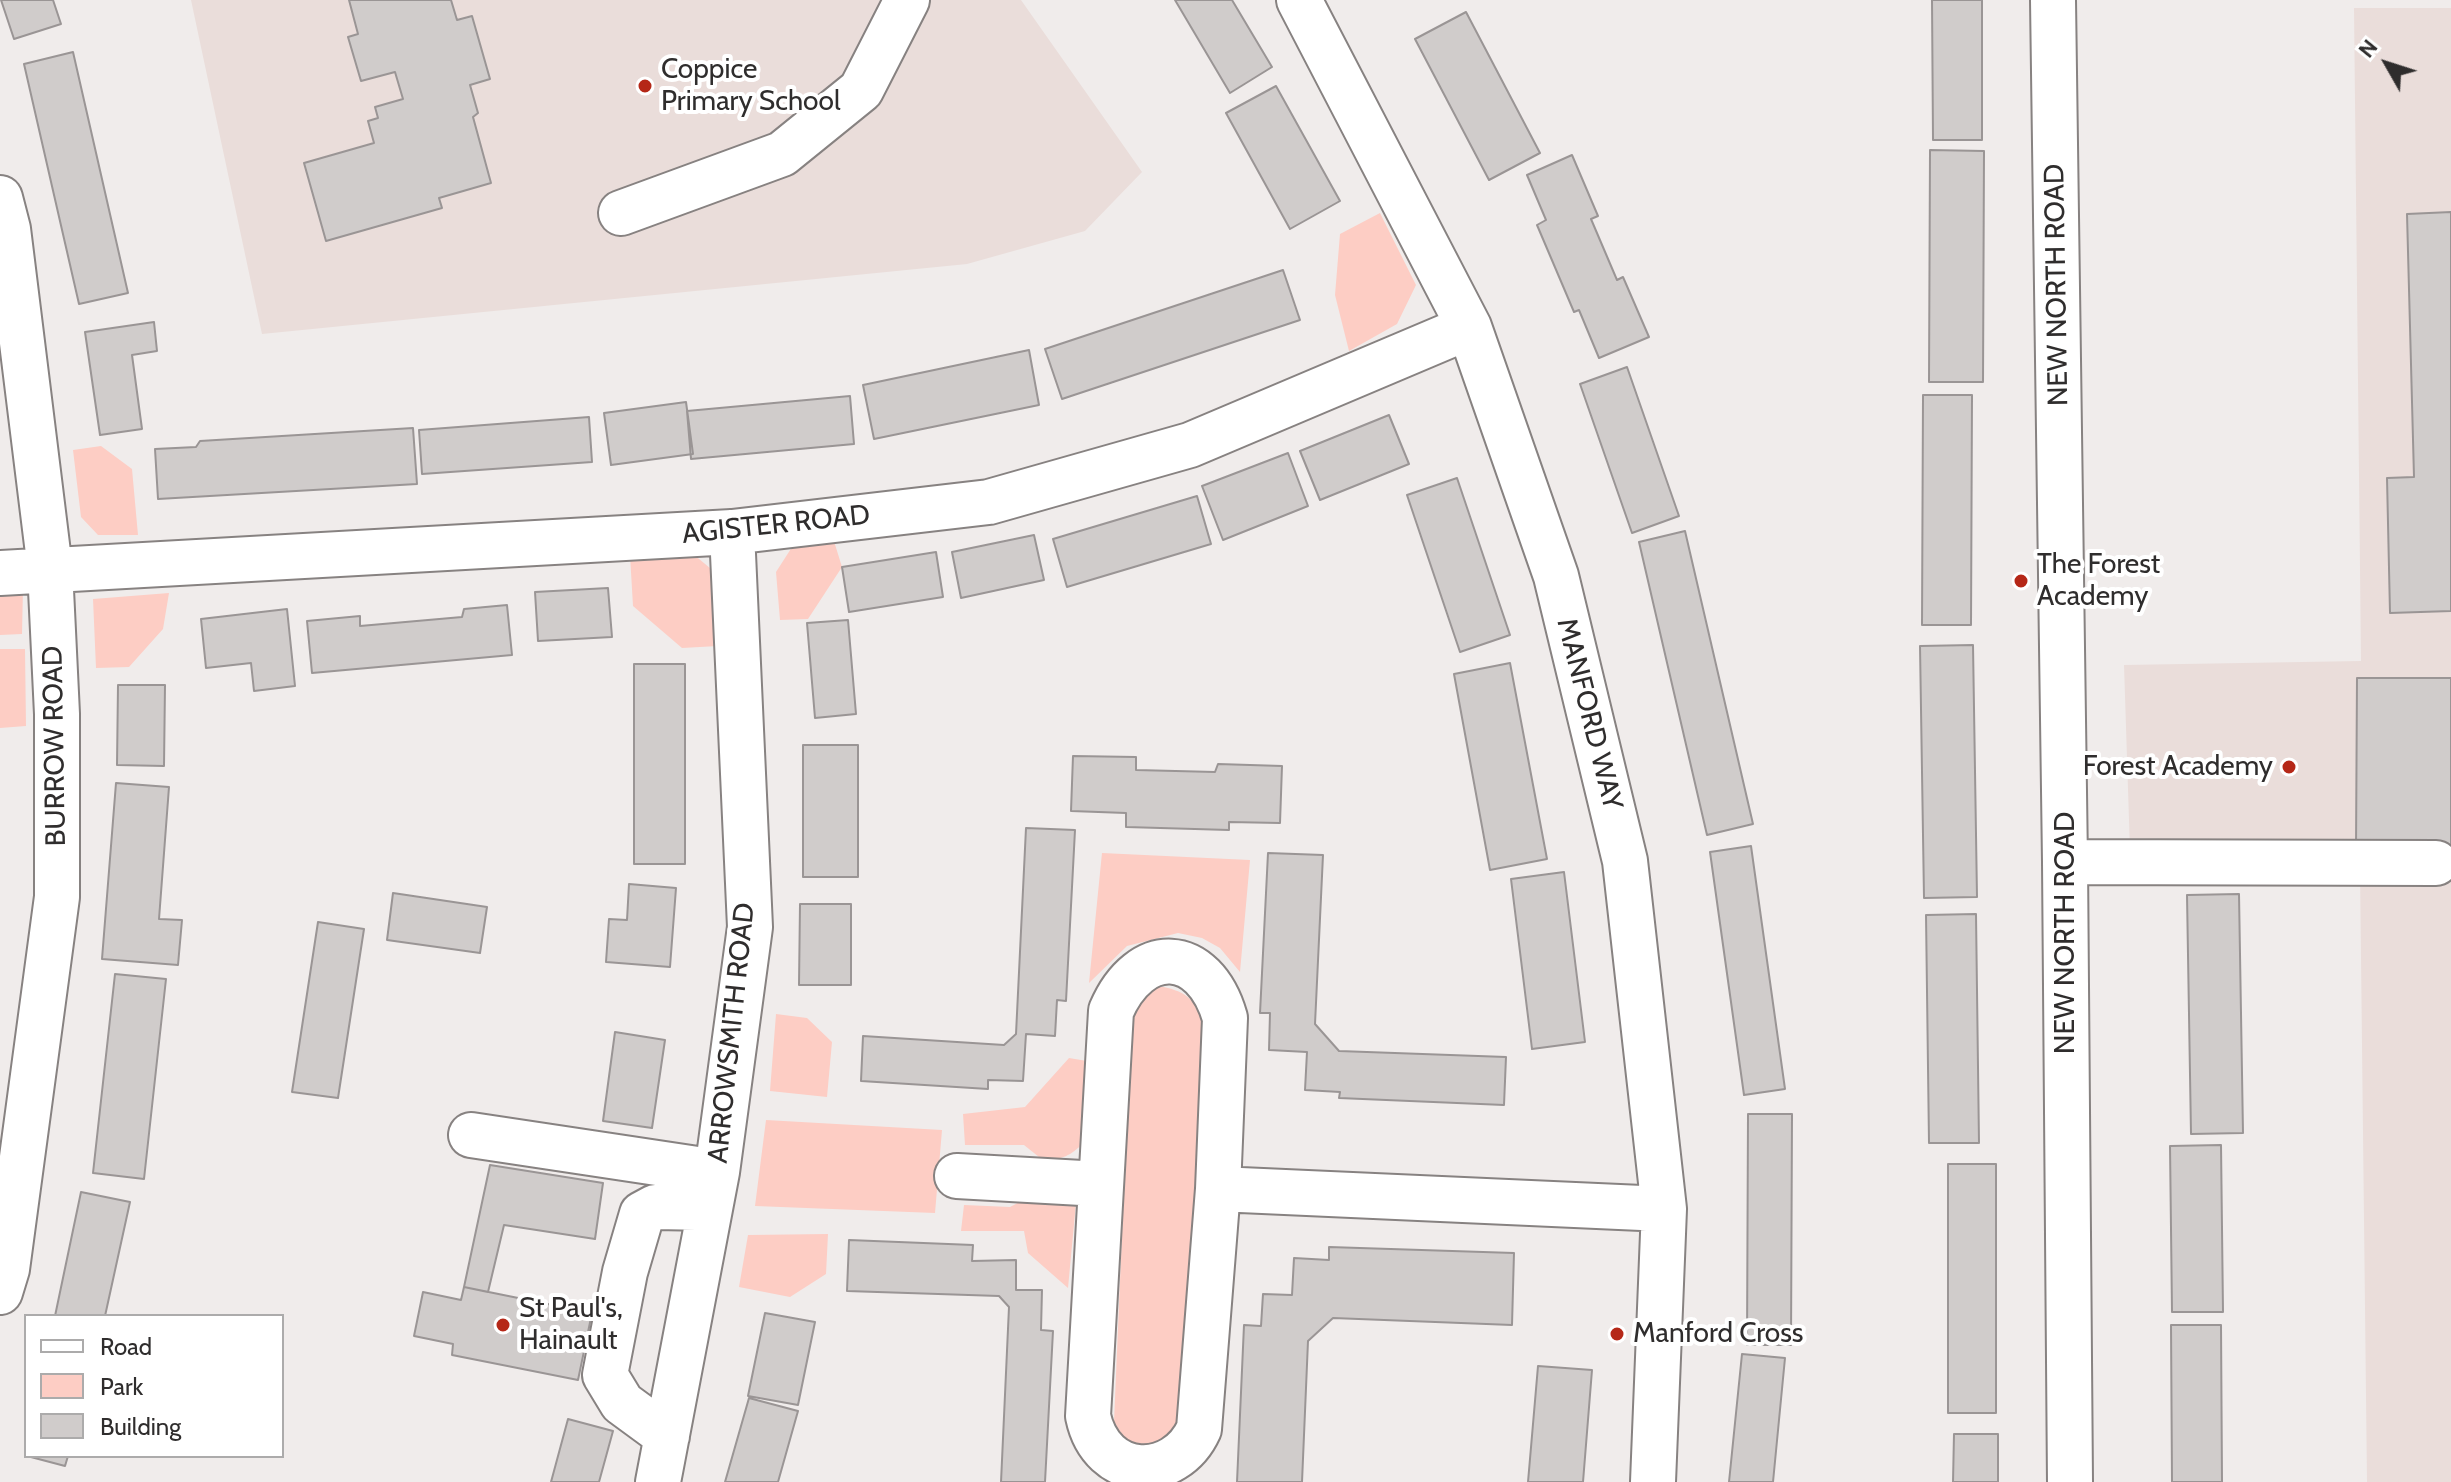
<!DOCTYPE html>
<style>
body{margin:0}
#map{position:relative;width:2451px;height:1482px;overflow:hidden;background:#f0eceb;font-family:Cabin,sans-serif}
canvas{display:block}
.legend{position:absolute;left:24px;top:1314px;width:260px;height:144px;box-sizing:border-box;background:#fff;border:2px solid #acabab;margin:0;padding:10px 14px;list-style:none;font-size:24px;color:#2f2d2d}
.legend li{display:flex;align-items:center;gap:16px;height:40px}
.legend b{width:40px;border:2px solid #acabab}
.north{position:absolute;left:2347px;top:24px;width:80px;height:80px;-webkit-text-stroke:6px #fff;paint-order:stroke;rotate:309deg;font-size:22px;font-weight:700;line-height:32px;text-align:center;color:#2f2d2d}
.north::after{content:'';display:block;margin:auto;width:28px;height:36px;background:#2f2d2d;clip-path:polygon(50% 0,100% 100%,50% 72%,0 100%)}
</style>
<div id="map">
<canvas width="2451" height="1482"></canvas>
<ul class="legend">
<li><b style="height:10px;background:#fff"></b>Road</li>
<li><b style="height:22px;background:#fdcdc4"></b>Park</li>
<li><b style="height:22px;background:#d0cccb"></b>Building</li>
</ul>
<div class="north">N</div>
</div>
<script>
const c = document.querySelector('canvas').getContext('2d');
c.lineJoin = 'round';
function paint(path, color) {
  c.fillStyle = color;
  c.fill(path, 'evenodd');
}
function stroke(path, color, width, dash) {
  c.strokeStyle = color;
  c.lineWidth = width;
  c.lineCap = dash ? 'butt' : 'round';
  c.setLineDash(dash || []);
  c.stroke(path);
}
function write(font, color, halo, rows, align = 'center') {
  c.font = font + ' Cabin,sans-serif';
  c.lineWidth = 8;
  c.setLineDash([]);
  c.textBaseline = 'middle';
  c.strokeStyle = halo;
  c.fillStyle = color;
  for (const [text, x, y, turn = 0] of rows) {
    c.save();
    c.translate(x, y);
    c.rotate((+turn || 0) * Math.PI / 180);
    c.textAlign = isNaN(turn) ? turn : align;
    if (halo) c.strokeText(text, 0, 0);
    c.fillText(text, 0, 0);
    c.restore();
  }
}
paint(new Path2D(`
 M 191,0 L 1021,0 L 1142,172 L 1085,231 L 967,264 L 262,334 Z
 M 2354,8 L 2451,8 L 2451,1482 L 2367,1482 L 2360,870 L 2131,882 L 2124,665 L 2361,661 Z`), '#eaddda');
paint(new Path2D(`
 M 1380,213 L 1416,285 L 1397,324 L 1349,351 L 1335,295 L 1340,234 Z
 M 101,446 L 132,469 L 138,535 L 98,535 L 81,517 L 73,450 Z
 M 833,538 L 842,567 L 808,619 L 780,620 L 776,572 L 794,544 Z
 M 687,549 L 716,573 L 718,646 L 682,648 L 633,606 L 630,555 Z
 M 23,588 L 22,634 L 0,635 L 0,589 Z
 M 169,593 L 163,629 L 129,667 L 96,668 L 93,599 Z
 M 0,649 L 25,649 L 26,726 L 0,728 Z
 M 1102,853 L 1250,860 L 1240,972 L 1220,948 L 1202,938 L 1178,933 L 1127,946 L 1089,983 Z
 M 1158,986 C 1183,990 1199,999 1202,1026 L 1188,1423 L 1151,1452 L 1121,1439 L 1114,1422 L 1132,999 Z
 M 776,1014 L 807,1018 L 832,1042 L 827,1097 L 770,1091 Z
 M 1069,1058 L 1087,1061 L 1083,1143 C 1071,1156 1062,1159 1044,1161 L 1024,1145 L 965,1145 L 963,1114 L 1025,1107 Z
 M 766,1120 L 942,1130 L 935,1213 L 755,1206 Z
 M 1033,1195 L 1076,1203 L 1068,1288 L 1028,1253 L 1024,1231 L 961,1231 L 964,1205 L 1010,1207 Z
 M 828,1234 L 826,1274 L 790,1297 L 739,1287 L 748,1235 Z`), '#fdcdc4');
const building = new Path2D(`
 M 1,0 L 53,0 L 61,24 L 14,39 Z
 M 349,0 L 451,0 L 457,20 L 472,16 L 490,79 L 470,85 L 478,113 L 473,117 L 491,183 L 439,198 L 442,208 L 326,241 L 304,163 L 374,143 L 368,121 L 378,118 L 375,107 L 403,99 L 395,72 L 361,81 L 348,37 L 358,34 Z
 M 1175,0 L 1232,0 L 1272,67 L 1230,93 Z
 M 1932,0 L 1982,0 L 1982,140 L 1933,140 Z
 M 1466,12 L 1540,153 L 1489,180 L 1415,39 Z
 M 73,52 L 128,293 L 79,304 L 24,64 Z
 M 1276,86 L 1340,201 L 1290,229 L 1226,113 Z
 M 1930,150 L 1984,151 L 1983,382 L 1929,382 Z
 M 1572,155 L 1598,216 L 1591,219 L 1617,280 L 1623,277 L 1649,337 L 1599,358 L 1579,310 L 1574,312 L 1537,225 L 1546,220 L 1527,175 Z
 M 2451,212 L 2451,611 L 2390,613 L 2387,478 L 2414,477 L 2407,214 Z
 M 1283,270 L 1300,320 L 1062,399 L 1045,349 Z
 M 154,322 L 157,351 L 132,355 L 142,429 L 100,435 L 85,332 Z
 M 1029,350 L 1039,405 L 874,439 L 863,385 Z
 M 1627,367 L 1679,516 L 1632,533 L 1580,384 Z
 M 1923,395 L 1972,395 L 1971,625 L 1922,625 Z
 M 850,396 L 854,444 L 691,459 L 687,411 Z
 M 686,402 L 693,454 L 611,465 L 604,413 Z
 M 1389,415 L 1409,464 L 1320,500 L 1300,451 Z
 M 589,417 L 592,462 L 422,474 L 419,430 Z
 M 413,428 L 417,484 L 158,499 L 155,449 L 196,447 L 200,441 Z
 M 1288,453 L 1308,506 L 1223,540 L 1202,486 Z
 M 1457,478 L 1510,635 L 1460,652 L 1407,495 Z
 M 1197,496 L 1211,544 L 1067,587 L 1053,539 Z
 M 1685,531 L 1753,824 L 1707,835 L 1639,542 Z
 M 1034,535 L 1044,580 L 961,598 L 952,552 Z
 M 936,552 L 943,597 L 849,612 L 842,567 Z
 M 608,588 L 612,637 L 538,641 L 535,592 Z
 M 507,605 L 512,655 L 312,673 L 307,621 L 360,616 L 360,626 L 462,617 L 464,609 Z
 M 287,609 L 295,686 L 254,691 L 251,663 L 206,668 L 201,619 Z
 M 848,620 L 856,714 L 815,718 L 807,623 Z
 M 1973,645 L 1977,897 L 1924,898 L 1920,646 Z
 M 1510,663 L 1547,859 L 1490,870 L 1454,674 Z
 M 634,664 L 685,664 L 685,864 L 634,864 Z
 M 2357,678 L 2451,678 L 2451,849 L 2356,848 Z
 M 118,685 L 165,685 L 164,766 L 117,765 Z
 M 803,745 L 858,745 L 858,877 L 803,877 Z
 M 1073,756 L 1136,757 L 1136,770 L 1215,772 L 1218,764 L 1282,766 L 1280,823 L 1229,822 L 1229,830 L 1126,827 L 1126,813 L 1071,811 Z
 M 116,783 L 169,787 L 159,919 L 182,920 L 178,965 L 102,959 Z
 M 1026,828 L 1075,830 L 1066,1001 L 1057,1000 L 1055,1036 L 1026,1034 L 1023,1081 L 988,1080 L 988,1089 L 861,1081 L 863,1036 L 1004,1045 L 1016,1034 Z
 M 1751,846 L 1785,1089 L 1744,1095 L 1710,852 Z
 M 1268,853 L 1323,855 L 1315,1024 L 1339,1051 L 1506,1057 L 1504,1105 L 1339,1098 L 1340,1092 L 1305,1090 L 1307,1052 L 1269,1050 L 1270,1013 L 1260,1013 Z
 M 1564,872 L 1585,1042 L 1532,1049 L 1511,879 Z
 M 629,884 L 676,888 L 670,967 L 606,962 L 609,919 L 627,920 Z
 M 393,893 L 487,907 L 480,953 L 387,940 Z
 M 2239,894 L 2243,1133 L 2191,1134 L 2187,895 Z
 M 800,904 L 851,904 L 851,985 L 799,985 Z
 M 1976,914 L 1979,1143 L 1929,1143 L 1926,915 Z
 M 318,922 L 364,929 L 338,1098 L 292,1092 Z
 M 115,974 L 166,979 L 144,1179 L 93,1173 Z
 M 615,1032 L 665,1040 L 652,1128 L 603,1121 Z
 M 1748,1114 L 1792,1114 L 1791,1345 L 1747,1345 Z
 M 2221,1145 L 2223,1312 L 2172,1312 L 2170,1146 Z
 M 1948,1164 L 1996,1164 L 1996,1413 L 1948,1413 Z
 M 490,1165 L 603,1183 L 595,1239 L 504,1225 L 488,1292 L 464,1287 Z
 M 81,1192 L 130,1202 L 105,1316 L 55,1316 Z
 M 849,1240 L 973,1245 L 972,1261 L 1016,1260 L 1016,1290 L 1042,1290 L 1041,1330 L 1053,1331 L 1045,1482 L 1001,1482 L 1009,1307 L 999,1296 L 847,1291 Z
 M 1329,1247 L 1514,1253 L 1512,1325 L 1333,1318 L 1308,1341 L 1302,1482 L 1237,1482 L 1244,1325 L 1261,1326 L 1263,1294 L 1292,1295 L 1294,1258 L 1329,1260 Z
 M 464,1287 L 592,1313 L 578,1380 L 452,1355 L 453,1344 L 414,1336 L 423,1292 L 461,1300 Z
 M 765,1313 L 815,1322 L 798,1405 L 748,1396 Z
 M 2171,1325 L 2221,1325 L 2222,1482 L 2172,1482 Z
 M 1742,1354 L 1785,1358 L 1773,1482 L 1729,1482 Z
 M 1538,1366 L 1592,1370 L 1583,1482 L 1528,1482 Z
 M 749,1398 L 798,1411 L 778,1482 L 725,1482 Z
 M 568,1419 L 613,1431 L 599,1482 L 551,1482 Z
 M 1954,1434 L 1998,1434 L 1998,1482 L 1953,1482 Z
 M 27,1456 L 68,1456 L 65,1466 Z`);
paint(building, '#d0cccb');
stroke(building, '#9a9595', 2);
const minor = new Path2D(`
 M 1299,0 L 1469,327 L 1556,576 L 1625,861 L 1664,1209 L 1653,1482
 M 2053,0 L 2065,862 L 2070,1482
 M 0,198 L 8,229 L 50,569 L 57,714 L 57,897 L 7,1269 L 0,1292
 M 621,213 L 782,154 L 861,90 L 907,0
 M 0,573 L 732,532 L 989,502 L 1190,445 L 1469,327
 M 2065,862 L 2436,863
 M 471,1135 L 717,1172
 M 957,1176 L 1100,1184
 M 1218,1189 L 1225,1018 C 1204,945 1140,943 1111,1011 L 1088,1416 C 1102,1482 1175,1482 1199,1429 L 1218,1189 L 1664,1209
 M 667,1436 L 622,1403 L 605,1375 L 625,1272 L 642,1214 L 655,1207 L 710,1208
 M 658,1482 L 717,1172 L 750,927 L 732,532`);
stroke(minor, '#878281', 48);
stroke(minor, '#fff', 44);
for (const [x, y, r, color] of [
 [645,86,8,"#b52717"],
 [2021,581,8,"#b52717"],
 [2289,767,8,"#b52717"],
 [503,1325,8,"#b52717"],
 [1617,1334,8,"#b52717"]
]) {
  const dot = new Path2D();
  dot.arc(x, y, r, 0, 2 * Math.PI);
  c.fillStyle = color;
  c.fill(dot);
  stroke(dot, '#fff', 3);
}
write('28px', '#2f2d2d', '#fff', [
 ["Coppice",661,70],
 ["Primary School",661,102],
 ["The Forest",2037,565],
 ["Academy",2037,597],
 ["Forest Academy",2273,767,"right"],
 ["St Paul's,",519,1309],
 ["Hainault",519,1341],
 ["Manford Cross",1633,1334]
], 'left');
write('28px', '#2f2d2d', '#fff', [
 ["NEW NORTH ROAD",2057,285,-91],
 ["AGISTER ROAD",776,525,-6],
 ["MANFORD WAY",1589,714,76],
 ["BURROW ROAD",55,746,-91],
 ["NEW NORTH ROAD",2066,933,-90],
 ["ARROWSMITH ROAD",732,1033,-84]
]);
</script>
